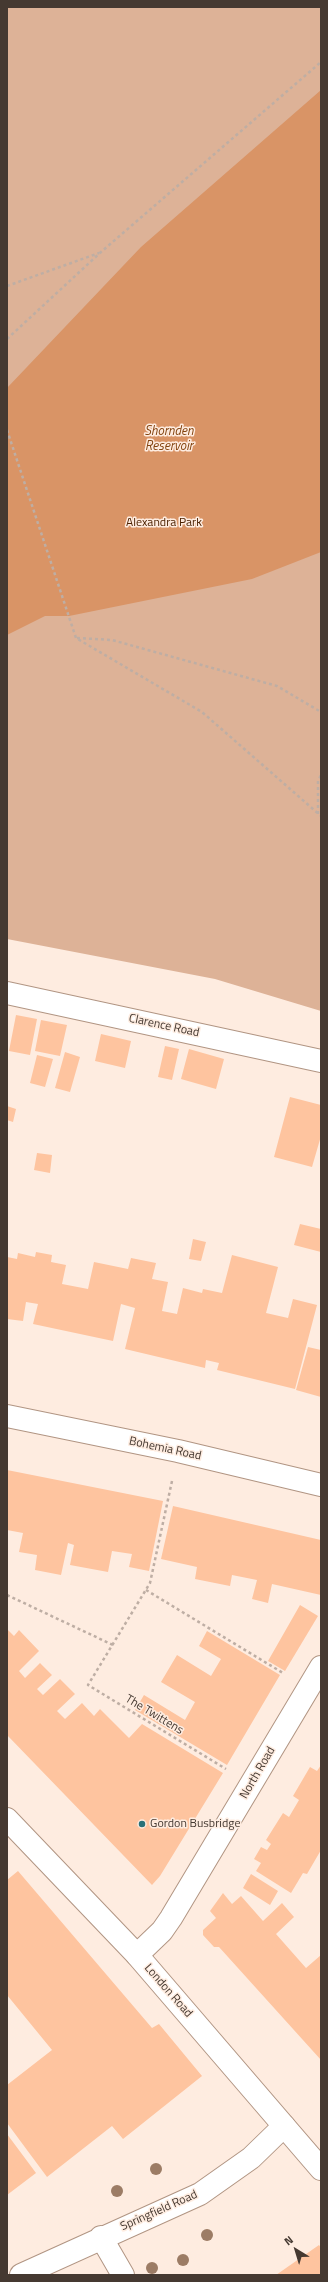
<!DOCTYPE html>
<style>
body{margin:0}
#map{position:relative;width:328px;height:2282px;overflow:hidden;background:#feece0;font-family:"Titillium Web",sans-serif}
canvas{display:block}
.frame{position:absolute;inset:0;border:8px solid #453931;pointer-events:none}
.north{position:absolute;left:276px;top:2230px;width:40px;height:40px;-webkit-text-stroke:3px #feece0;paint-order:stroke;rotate:322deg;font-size:11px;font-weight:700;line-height:16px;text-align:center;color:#453931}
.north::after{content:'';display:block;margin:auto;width:14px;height:18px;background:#453931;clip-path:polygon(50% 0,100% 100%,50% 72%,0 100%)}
</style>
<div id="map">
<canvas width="328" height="2282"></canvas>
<div class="frame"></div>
<div class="north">N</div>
</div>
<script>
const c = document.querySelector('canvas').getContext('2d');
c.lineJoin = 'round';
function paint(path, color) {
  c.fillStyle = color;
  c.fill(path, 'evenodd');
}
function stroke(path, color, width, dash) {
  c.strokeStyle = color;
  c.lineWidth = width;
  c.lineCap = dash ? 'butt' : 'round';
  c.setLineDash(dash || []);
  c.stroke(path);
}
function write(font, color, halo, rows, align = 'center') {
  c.font = font + ' "Titillium Web",sans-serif';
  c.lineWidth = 3;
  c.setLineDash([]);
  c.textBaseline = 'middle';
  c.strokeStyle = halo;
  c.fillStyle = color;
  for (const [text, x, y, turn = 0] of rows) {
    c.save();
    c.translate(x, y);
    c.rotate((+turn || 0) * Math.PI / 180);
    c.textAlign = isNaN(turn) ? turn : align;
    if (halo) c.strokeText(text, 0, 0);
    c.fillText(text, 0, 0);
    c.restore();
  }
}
paint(new Path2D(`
 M 7,7 L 321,7 L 321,1011 L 215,979 L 7,939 Z`), '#ddb297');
paint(new Path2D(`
 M 321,90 L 321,552 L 252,579 L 69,616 L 45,616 L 7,635 L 7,388 L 141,247 Z`), '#d99466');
paint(new Path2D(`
 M 16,1015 L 37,1019 L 30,1055 L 9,1051 Z
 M 41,1020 L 67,1025 L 60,1056 L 35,1051 Z
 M 101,1034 L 131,1041 L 125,1068 L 95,1061 Z
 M 165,1046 L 179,1049 L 172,1080 L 158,1077 Z
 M 189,1049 L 224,1059 L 216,1089 L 181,1079 Z
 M 65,1052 L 80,1057 L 70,1092 L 55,1088 Z
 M 37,1055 L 53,1059 L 45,1087 L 30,1083 Z
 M 290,1097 L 321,1105 L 321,1136 L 312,1167 L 274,1157 Z
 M 7,1106 L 16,1109 L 13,1122 L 7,1120 Z
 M 37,1153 L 52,1155 L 50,1173 L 34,1170 Z
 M 300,1224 L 321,1229 L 321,1252 L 294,1245 Z
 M 193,1239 L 206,1242 L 201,1261 L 189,1259 Z
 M 36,1252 L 52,1255 L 51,1262 L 66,1265 L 62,1284 L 88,1289 L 94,1262 L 128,1269 L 131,1258 L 156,1263 L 152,1279 L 168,1282 L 162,1311 L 177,1314 L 183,1288 L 202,1293 L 203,1289 L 222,1293 L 232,1255 L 278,1267 L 266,1313 L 288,1318 L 293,1299 L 317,1305 L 295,1389 L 217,1370 L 219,1363 L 206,1360 L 205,1368 L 125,1349 L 135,1308 L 121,1304 L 113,1341 L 33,1324 L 38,1304 L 26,1302 L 23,1321 L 7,1319 L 7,1257 L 17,1259 L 18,1253 L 35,1257 Z
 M 308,1347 L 321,1350 L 321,1397 L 296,1390 Z
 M 7,1470 L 163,1501 L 149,1571 L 129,1567 L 132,1554 L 112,1551 L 108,1572 L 70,1565 L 74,1545 L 68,1543 L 61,1575 L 35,1570 L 37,1555 L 19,1552 L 23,1533 L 7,1530 Z
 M 173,1506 L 321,1540 L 321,1595 L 272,1584 L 268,1603 L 252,1599 L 257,1580 L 232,1575 L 230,1586 L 195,1579 L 197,1567 L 161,1559 Z
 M 300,1605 L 318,1616 L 285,1671 L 268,1661 Z
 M 7,1629 L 14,1636 L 19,1630 L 39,1651 L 19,1671 L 25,1678 L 40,1663 L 52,1675 L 37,1689 L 43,1695 L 60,1679 L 75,1694 L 57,1711 L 65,1719 L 82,1703 L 94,1716 L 100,1709 L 129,1738 L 142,1724 L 223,1773 L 160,1876 L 152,1885 L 7,1735 Z
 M 207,1631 L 280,1675 L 227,1765 L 135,1710 L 144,1695 L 185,1720 L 195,1702 L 161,1682 L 177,1655 L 211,1676 L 221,1659 L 199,1646 Z
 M 321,1765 L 321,1850 L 307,1874 L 303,1873 L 291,1893 L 256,1871 L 261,1863 L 254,1859 L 261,1847 L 267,1850 L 271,1844 L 266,1840 L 283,1813 L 289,1817 L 299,1800 L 293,1796 L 310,1767 L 317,1771 Z
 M 18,1871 L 152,2028 L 159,2024 L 202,2076 L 123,2139 L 112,2126 L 47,2177 L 7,2123 L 7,2085 L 52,2050 L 7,1995 L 7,1880 Z
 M 251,1874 L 278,1891 L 270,1905 L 243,1888 Z
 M 223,1893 L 232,1904 L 241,1896 L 263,1921 L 282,1903 L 294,1917 L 276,1934 L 306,1968 L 321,1955 L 321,2060 L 219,1947 L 214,1947 L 203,1935 L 203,1930 L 216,1918 L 210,1911 Z
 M 7,2134 L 36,2173 L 7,2195 Z
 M 319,2245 L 321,2248 L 321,2275 L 276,2275 Z`), '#fec49f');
const minor = new Path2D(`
 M 7,993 L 321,1061
 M 137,1955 L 162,1931 L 171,1918 L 321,1667
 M 101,2237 L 123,2275
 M 21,2275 L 200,2194 L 251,2158 L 284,2126`);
const primary = new Path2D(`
 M 7,1819 L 137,1955 L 321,2169`);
const trunk = new Path2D(`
 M 7,1416 L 178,1451 L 321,1485`);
stroke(minor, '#b19583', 24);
stroke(primary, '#b19583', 24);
stroke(trunk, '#b19583', 24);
stroke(new Path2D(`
 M 7,286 L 99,253
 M 7,339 L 101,252 L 321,62
 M 7,430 L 76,638 L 202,712 L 321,816
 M 77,638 L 112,640 L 277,686 L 321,712
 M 318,814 L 318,781 L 321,775
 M 172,1481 L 150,1583 L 88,1685 L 226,1769
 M 146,1590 L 283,1673
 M 7,1595 L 113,1645`), '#beaea4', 2.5, [3, 3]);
stroke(minor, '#fff', 22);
stroke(primary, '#fff', 22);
stroke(trunk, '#fff', 22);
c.fillStyle = '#9c7c65';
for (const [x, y] of [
 [156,2169],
 [117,2191],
 [207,2235],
 [183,2260],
 [152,2268]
]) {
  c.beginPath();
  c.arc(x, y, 6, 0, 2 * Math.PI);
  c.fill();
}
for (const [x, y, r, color] of [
 [142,1824,4,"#277178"]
]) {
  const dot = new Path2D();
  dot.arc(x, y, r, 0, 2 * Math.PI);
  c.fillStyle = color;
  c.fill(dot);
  stroke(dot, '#feece0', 1.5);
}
write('12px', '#4c2100', '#feece0', [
 ["Alexandra Park",164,523]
]);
write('12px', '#453931', '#feece0', [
 ["Clarence Road",164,1026,12],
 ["Bohemia Road",165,1449,12],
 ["The Twittens",154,1715,31],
 ["North Road",258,1773,-60],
 ["London Road",168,1991,49],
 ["Springfield Road",159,2211,-24]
]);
write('12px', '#453931', '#feece0', [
 ["Gordon Busbridge",150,1824]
], 'left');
write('italic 13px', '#844410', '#feece0', [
 ["Shornden",169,432],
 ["Reservoir",169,447]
]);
</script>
